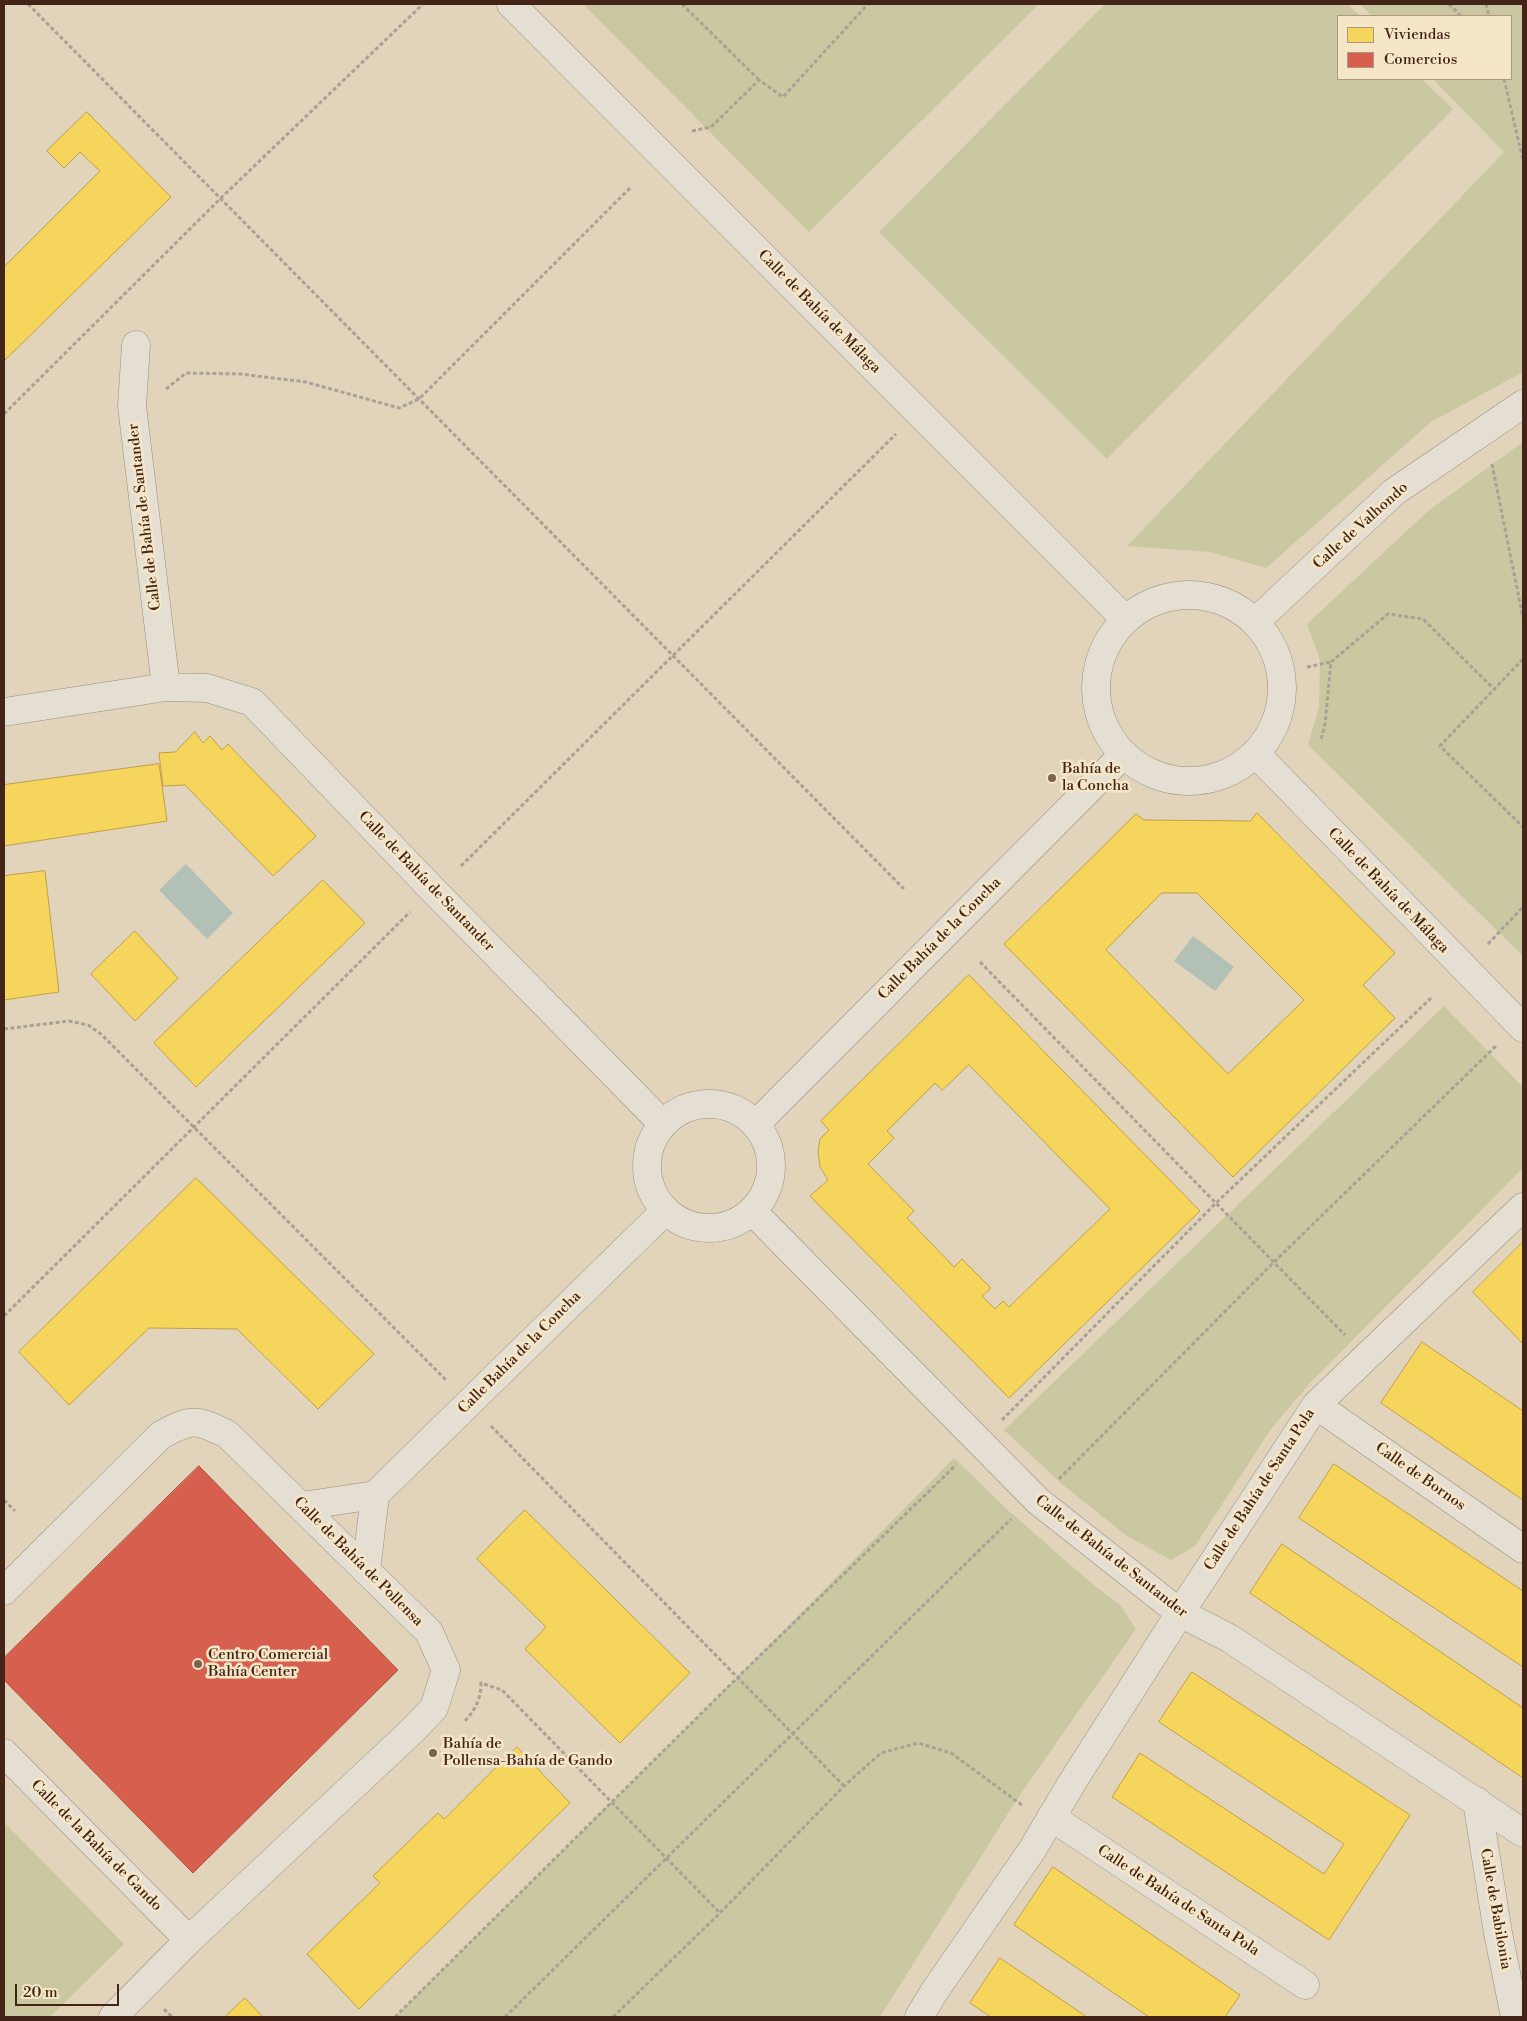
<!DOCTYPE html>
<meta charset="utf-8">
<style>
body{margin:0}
#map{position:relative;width:1527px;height:2021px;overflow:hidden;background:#e1d4ba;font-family:"Libre Bodoni",serif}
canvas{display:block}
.frame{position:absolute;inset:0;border:5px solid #432416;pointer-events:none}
.legend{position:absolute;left:1337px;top:15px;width:175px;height:65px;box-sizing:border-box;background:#f5e6c8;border:1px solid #ae9881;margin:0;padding:6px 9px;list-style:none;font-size:15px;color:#432416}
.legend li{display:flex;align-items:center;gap:10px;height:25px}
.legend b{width:25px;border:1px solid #ae9881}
.scale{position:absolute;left:15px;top:1984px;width:104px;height:22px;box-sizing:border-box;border:2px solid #432416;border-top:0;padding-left:6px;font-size:15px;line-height:18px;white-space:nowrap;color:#432416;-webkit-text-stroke:4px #f5e6c8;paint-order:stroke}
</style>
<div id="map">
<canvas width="1527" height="2021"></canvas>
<div class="frame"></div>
<ul class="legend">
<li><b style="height:14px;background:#f6d55c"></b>Viviendas</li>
<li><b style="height:14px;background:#d6604d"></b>Comercios</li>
</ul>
<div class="scale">20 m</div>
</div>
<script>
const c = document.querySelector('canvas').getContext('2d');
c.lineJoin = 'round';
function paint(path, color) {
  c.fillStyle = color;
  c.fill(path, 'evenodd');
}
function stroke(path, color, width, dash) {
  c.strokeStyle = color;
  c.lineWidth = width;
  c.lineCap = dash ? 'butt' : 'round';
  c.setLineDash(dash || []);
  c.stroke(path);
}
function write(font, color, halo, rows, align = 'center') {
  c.font = font + ' "Libre Bodoni",serif';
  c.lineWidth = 5;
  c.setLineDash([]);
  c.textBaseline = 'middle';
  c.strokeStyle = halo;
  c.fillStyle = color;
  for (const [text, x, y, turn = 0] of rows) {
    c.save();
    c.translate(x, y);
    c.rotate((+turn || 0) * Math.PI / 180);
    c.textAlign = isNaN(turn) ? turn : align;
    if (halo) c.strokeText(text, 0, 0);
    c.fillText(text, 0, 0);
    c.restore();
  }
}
paint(new Path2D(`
 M 583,4 L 1039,4 L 809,232 Z
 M 1105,4 L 1347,4 L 1360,16 L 1338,16 L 1338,79 L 1422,79 L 1453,109 L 1107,459 L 879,232 Z
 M 1360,4 L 1523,4 L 1523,372 L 1431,422 L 1266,568 L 1210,552 L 1127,546 L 1504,152 L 1433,79 L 1511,79 L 1511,16 L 1372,16 Z
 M 1523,442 L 1523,956 L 1308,745 L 1319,707 L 1320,660 L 1307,624 L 1428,511 Z
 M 1444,1006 L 1523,1087 L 1523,1168 L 1310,1383 L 1271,1429 L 1195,1546 L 1171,1560 L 1127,1536 L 1063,1485 L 1004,1430 Z
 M 954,1458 L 1010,1512 L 1090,1582 L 1120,1605 L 1136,1629 L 1017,1799 L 880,2017 L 395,2017 L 738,1677 Z
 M 4,1822 L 124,1944 L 50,2017 L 4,2017 Z`), '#cac8a0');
paint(new Path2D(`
 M 186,864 L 233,913 L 207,939 L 159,890 Z
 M 1193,936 L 1234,967 L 1215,991 L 1174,961 Z`), '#b3c0b6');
const homes = new Path2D(`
 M 87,112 L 171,197 L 4,361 L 4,267 L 100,171 L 80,152 L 64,168 L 47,151 Z
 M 195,732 L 203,743 L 210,736 L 222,750 L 228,744 L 316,836 L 273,876 L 185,785 L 163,786 L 159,753 L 175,752 Z
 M 159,764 L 167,821 L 4,846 L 4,785 Z
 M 1257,813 L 1395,953 L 1363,985 L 1395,1018 L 1233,1177 L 1004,944 L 1136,814 L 1144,820 L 1250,821 ZM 1162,893 L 1197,893 L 1304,1000 L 1228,1074 L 1106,950 Z
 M 45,871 L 59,992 L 4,1000 L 4,876 Z
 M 323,880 L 365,923 L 196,1087 L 154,1043 Z
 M 135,931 L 178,978 L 135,1021 L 91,974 Z
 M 969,975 L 1200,1211 L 1009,1398 L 810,1196 L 828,1180 L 820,1167 L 818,1152 L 820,1139 L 829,1130 L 821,1121 ZM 969,1065 L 1110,1209 L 1009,1307 L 1003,1301 L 995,1309 L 982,1296 L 991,1288 L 962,1259 L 954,1267 L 907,1218 L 914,1211 L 868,1164 L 894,1138 L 887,1131 L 935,1083 L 942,1090 Z
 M 196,1178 L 374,1354 L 318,1409 L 237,1329 L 149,1328 L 69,1405 L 19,1352 Z
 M 1523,1242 L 1523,1344 L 1473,1292 Z
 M 1422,1342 L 1523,1411 L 1523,1500 L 1381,1403 Z
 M 1334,1464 L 1523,1591 L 1523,1667 L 1299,1518 Z
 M 525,1510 L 690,1673 L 620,1743 L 525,1649 L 546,1627 L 477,1559 Z
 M 1282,1544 L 1523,1708 L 1523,1778 L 1250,1593 Z
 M 1192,1672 L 1410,1815 L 1329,1940 L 1112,1797 L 1140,1753 L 1324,1874 L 1344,1844 L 1159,1722 Z
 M 517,1747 L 570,1803 L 359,2009 L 307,1954 L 380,1883 L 373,1876 L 438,1813 L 444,1819 Z
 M 1053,1867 L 1240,1995 L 1225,2017 L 1149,2017 L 1014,1925 Z
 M 1000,1958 L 1087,2017 L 991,2017 L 970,2003 Z
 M 245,1998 L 263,2017 L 225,2017 Z`);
paint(homes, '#f6d55c');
stroke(homes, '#c0a047', 1);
const shops = new Path2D(`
 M 199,1466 L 398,1670 L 193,1873 L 4,1680 L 4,1658 Z`);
paint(shops, '#d6604d');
stroke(shops, '#aa4e3c', 1);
const minor = new Path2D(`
 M 511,4 L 1126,620
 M 136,345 L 132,406 L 166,687
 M1096 688a93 93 0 1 1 186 0a93 93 0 1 1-186 0Z
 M 1255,622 L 1394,492 L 1523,404
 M 4,712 L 166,687 L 207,688 L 252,702 L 434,891 L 662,1123
 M 1255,753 L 1523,1028
 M647 1166a62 62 0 1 1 124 0a62 62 0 1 1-124 0Z
 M 756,1124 L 1124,754
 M 753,1212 L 1038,1501 L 1180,1613 L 1229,1638 L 1523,1833
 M 1316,1405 L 1523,1549
 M 302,1506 L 375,1495 L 665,1211
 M 366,1571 L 375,1495
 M 4,1591 L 161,1435 C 193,1418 195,1419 227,1434 L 429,1632 L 446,1670 L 434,1708 L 413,1730 L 189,1940 L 113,2017
 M 4,1753 L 189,1940
 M 1477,1801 L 1498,1933 L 1515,2017
 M 1051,1817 L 1305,1985
 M 919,2017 L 934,1992 L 1032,1850 L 1073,1781 L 1180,1613 L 1316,1405 L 1523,1207`);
stroke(minor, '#988d7e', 29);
stroke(new Path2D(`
 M 28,4 L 904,889
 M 682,4 L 759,80
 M 1449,4 L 1461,16
 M 1486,4 L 1489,16
 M 1504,79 L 1523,160
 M 692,131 L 711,127 L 759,80 L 783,97 L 868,4
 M 166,389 L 186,373 L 240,374 L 306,382 L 399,408 L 419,399 L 631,187
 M 4,414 L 221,198 L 423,4
 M 1492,464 L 1523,618
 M 1523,659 L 1440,746 L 1523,827
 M 1307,667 L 1331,662
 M 1321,739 L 1325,725 L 1331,662 L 1388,614 L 1423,619 L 1494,689
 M 461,866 L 896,434
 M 1488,944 L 1523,907
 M 980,962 L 1345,1335
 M 4,1029 L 69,1021 L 88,1025 L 101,1034 L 447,1381
 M 4,1316 L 410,912
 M 1002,1420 L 1216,1203 L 1431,998
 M 491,1426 L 844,1786
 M 1059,1479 L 1273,1263 L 1497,1045
 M 4,1500 L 15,1511
 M 465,1721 C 475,1710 481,1699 481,1683 L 502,1690 L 720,1913
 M 164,2009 L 172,2017
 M 395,2017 L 738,1677 L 956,1465
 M 505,2017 L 1011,1519
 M 613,2017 L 720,1913 L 844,1786 L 881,1753 L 918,1743 L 951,1753 L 1022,1805`), '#a9a196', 3, [4, 2.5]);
stroke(minor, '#e5dfd3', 28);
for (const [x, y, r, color] of [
 [1052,778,5,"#7a624f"],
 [198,1664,5,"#7a624f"],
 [433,1753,5,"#7a624f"]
]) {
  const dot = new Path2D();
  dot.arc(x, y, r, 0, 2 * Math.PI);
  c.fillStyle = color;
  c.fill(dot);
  stroke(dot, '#f5e6c8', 2);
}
write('15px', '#432416', '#f5e6c8', [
 ["Calle de Bahía de Málaga",819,312,45],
 ["Calle de Bahía de Santander",145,517,-97],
 ["Calle de Valhondo",1361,526,-42],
 ["Calle de Bahía de Santander",426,882,46],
 ["Calle de Bahía de Málaga",1388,891,46],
 ["Calle Bahía de la Concha",940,939,-45],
 ["Calle Bahía de la Concha",520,1353,-45],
 ["Calle de Bornos",1420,1477,35],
 ["Calle de Bahía de Santa Pola",1260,1490,-57],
 ["Calle de Bahía de Santander",1111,1557,38],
 ["Calle de Bahía de Pollensa",358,1562,45],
 ["Calle de la Bahía de Gando",96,1846,45],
 ["Calle de Bahía de Santa Pola",1178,1901,33],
 ["Calle de Babilonia",1495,1909,80]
]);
write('15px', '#432416', '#f5e6c8', [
 ["Bahía de",1062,769],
 ["la Concha",1062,786],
 ["Centro Comercial",208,1655],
 ["Bahía Center",208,1672],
 ["Bahía de",443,1744],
 ["Pollensa-Bahía de Gando",443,1761]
], 'left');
</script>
